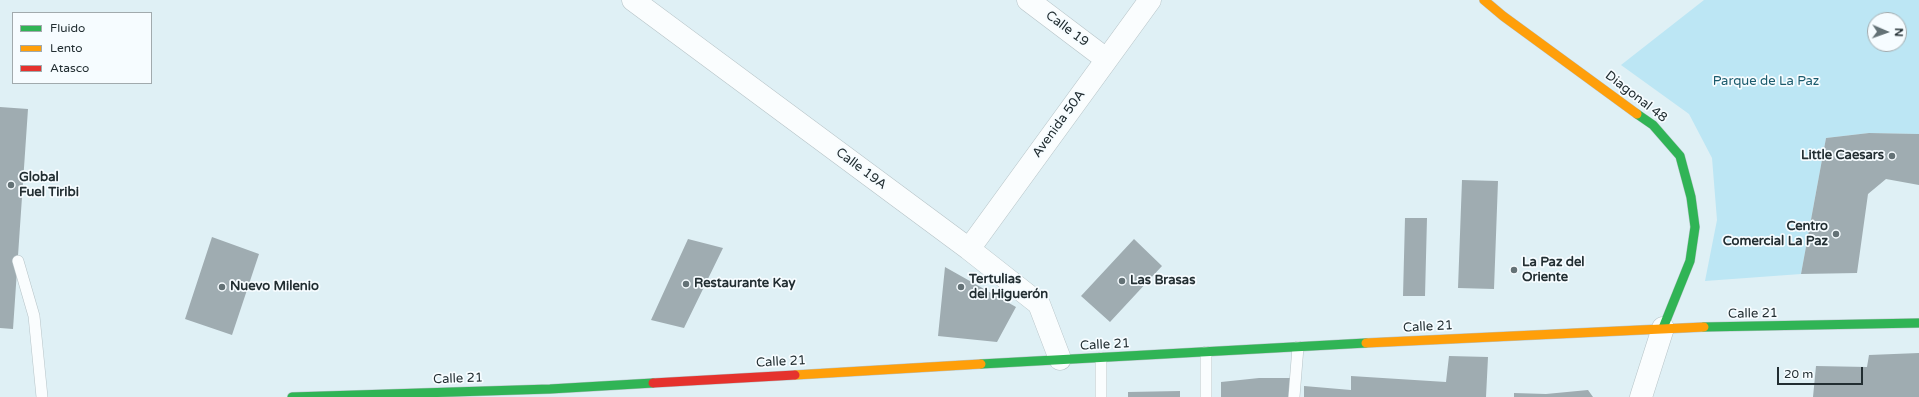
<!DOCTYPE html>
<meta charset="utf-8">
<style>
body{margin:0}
#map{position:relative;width:1919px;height:397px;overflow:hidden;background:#dff0f5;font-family:"Varela Round",sans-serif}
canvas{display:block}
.legend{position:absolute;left:12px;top:12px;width:140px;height:72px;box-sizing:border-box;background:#f6fcff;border:1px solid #a1aaad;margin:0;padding:5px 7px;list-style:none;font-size:12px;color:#222e32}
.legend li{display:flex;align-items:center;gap:8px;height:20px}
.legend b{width:20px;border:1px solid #a1aaad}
.north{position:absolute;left:1867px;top:12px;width:40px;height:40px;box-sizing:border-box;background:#f6fcff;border:1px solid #a1aaad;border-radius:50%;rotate:92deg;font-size:11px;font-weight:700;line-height:16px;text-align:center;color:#222e32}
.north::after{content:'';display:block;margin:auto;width:14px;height:18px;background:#647276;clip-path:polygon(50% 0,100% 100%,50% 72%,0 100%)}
.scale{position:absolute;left:1777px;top:367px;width:86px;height:18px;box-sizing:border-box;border:2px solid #222e32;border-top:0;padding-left:5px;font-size:12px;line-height:14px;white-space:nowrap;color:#222e32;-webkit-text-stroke:3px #f6fcff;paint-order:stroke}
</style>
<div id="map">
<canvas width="1919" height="397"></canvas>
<ul class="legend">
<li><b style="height:5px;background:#30b455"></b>Fluido</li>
<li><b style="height:5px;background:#ff9f0a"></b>Lento</li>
<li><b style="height:5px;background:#e5322d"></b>Atasco</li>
</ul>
<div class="north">N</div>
<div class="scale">20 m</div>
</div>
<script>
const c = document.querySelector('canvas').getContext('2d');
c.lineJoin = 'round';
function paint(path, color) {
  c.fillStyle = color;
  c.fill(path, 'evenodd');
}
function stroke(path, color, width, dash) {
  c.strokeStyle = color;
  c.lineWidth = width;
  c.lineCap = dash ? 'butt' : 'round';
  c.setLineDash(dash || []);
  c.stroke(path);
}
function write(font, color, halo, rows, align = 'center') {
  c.font = font + ' "Varela Round",sans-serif';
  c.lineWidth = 3.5;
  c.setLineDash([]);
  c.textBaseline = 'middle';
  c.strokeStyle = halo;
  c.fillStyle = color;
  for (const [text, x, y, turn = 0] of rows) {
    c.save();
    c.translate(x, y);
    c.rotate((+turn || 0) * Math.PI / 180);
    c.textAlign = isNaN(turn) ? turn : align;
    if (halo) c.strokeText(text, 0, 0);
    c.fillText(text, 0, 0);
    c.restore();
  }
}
paint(new Path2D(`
 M 1704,0 L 1919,0 L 1919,134 L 1869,133 L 1826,138 L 1801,274 L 1705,281 L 1717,220 L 1712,158 L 1689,114 L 1621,65 ZM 1875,20 L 1899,20 L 1899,44 L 1875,44 Z`), '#bce6f4');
paint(new Path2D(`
 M 0,107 L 28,109 L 13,329 L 0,328 Z
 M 1869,133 L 1919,134 L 1919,185 L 1886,179 L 1868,194 L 1857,273 L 1801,274 L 1826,138 Z
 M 1462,180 L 1498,181 L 1494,289 L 1458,288 Z
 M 1405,218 L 1427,218 L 1425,296 L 1403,296 Z
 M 212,237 L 259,254 L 232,335 L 185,319 Z
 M 688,239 L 723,248 L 684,328 L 651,320 Z
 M 1134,239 L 1162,266 L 1110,322 L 1081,296 Z
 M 945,267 L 1016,307 L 997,342 L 938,336 Z
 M 1919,353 L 1919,397 L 1813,397 L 1816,366 L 1867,367 L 1869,355 Z
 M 1449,356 L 1488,357 L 1486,397 L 1304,397 L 1304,386 L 1351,390 L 1351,376 L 1446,382 Z
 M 1259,378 L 1294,378 L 1293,397 L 1221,397 L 1221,382 Z
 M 1588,390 L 1593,397 L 1514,397 L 1514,393 L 1546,394 Z
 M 1180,391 L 1180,397 L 1128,397 L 1128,392 Z`), '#9facb1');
const lane = new Path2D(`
 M 18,261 L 34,316 L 42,397
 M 1101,358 L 1101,397
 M 1206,397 L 1206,352
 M 1294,397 L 1298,347`);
const street = new Path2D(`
 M 633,0 L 969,249 L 1039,304 L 1060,359
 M 1028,0 L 1106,59
 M 969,249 L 1150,0
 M 1641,397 L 1663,328`);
const fast = new Path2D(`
 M 1637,114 L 1653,125 L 1680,156 L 1691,197 L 1695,227 L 1690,261 L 1663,328
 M 1704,327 L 1919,323
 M 981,364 L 1366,343
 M 292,397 L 550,389 L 653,383`);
const slow = new Path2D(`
 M 1484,0 L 1503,16 L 1637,114
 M 1366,343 L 1704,327
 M 795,375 L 981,364`);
const jam = new Path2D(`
 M 653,383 L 795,375`);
stroke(lane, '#b6c3c7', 12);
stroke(street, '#b6c3c7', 23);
stroke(fast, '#b6c3c7', 10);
stroke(slow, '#b6c3c7', 10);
stroke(jam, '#b6c3c7', 10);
stroke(lane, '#fafdfe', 11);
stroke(street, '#fafdfe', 22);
stroke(fast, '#30b455', 9);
stroke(slow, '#ff9f0a', 9);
stroke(jam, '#e5322d', 9);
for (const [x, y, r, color] of [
 [1892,156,4,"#647276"],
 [11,185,4,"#647276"],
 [1836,234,4,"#647276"],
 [1514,270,4,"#647276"],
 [1122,281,4,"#647276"],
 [686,284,4,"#647276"],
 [222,287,4,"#647276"],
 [961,287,4,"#647276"]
]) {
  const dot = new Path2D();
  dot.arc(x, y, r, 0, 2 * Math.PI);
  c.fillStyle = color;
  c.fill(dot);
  stroke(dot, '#f6fcff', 1.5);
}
write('13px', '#222e32', '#f6fcff', [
 ["Calle 19",1067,29,37],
 ["Diagonal 48",1636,97,38],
 ["Avenida 50A",1059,124,-54],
 ["Calle 19A",861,169,37],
 ["Calle 21",1753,314,-1],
 ["Calle 21",1428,327,-3],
 ["Calle 21",1105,345,-3],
 ["Calle 21",781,362,-3],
 ["Calle 21",458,379,-2]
]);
write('13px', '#1b5b6d', '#f6fcff', [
 ["Parque de La Paz",1766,82]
]);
write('bold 13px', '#222e32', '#f6fcff', [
 ["Little Caesars",1884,156,"right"],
 ["Global",19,178],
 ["Fuel Tiribi",19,193],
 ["Centro",1828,227,"right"],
 ["Comercial La Paz",1828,242,"right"],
 ["La Paz del",1522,263],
 ["Oriente",1522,278],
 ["Tertulias",969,280],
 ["del Higuerón",969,295],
 ["Las Brasas",1130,281],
 ["Restaurante Kay",694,284],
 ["Nuevo Milenio",230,287]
], 'left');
</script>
